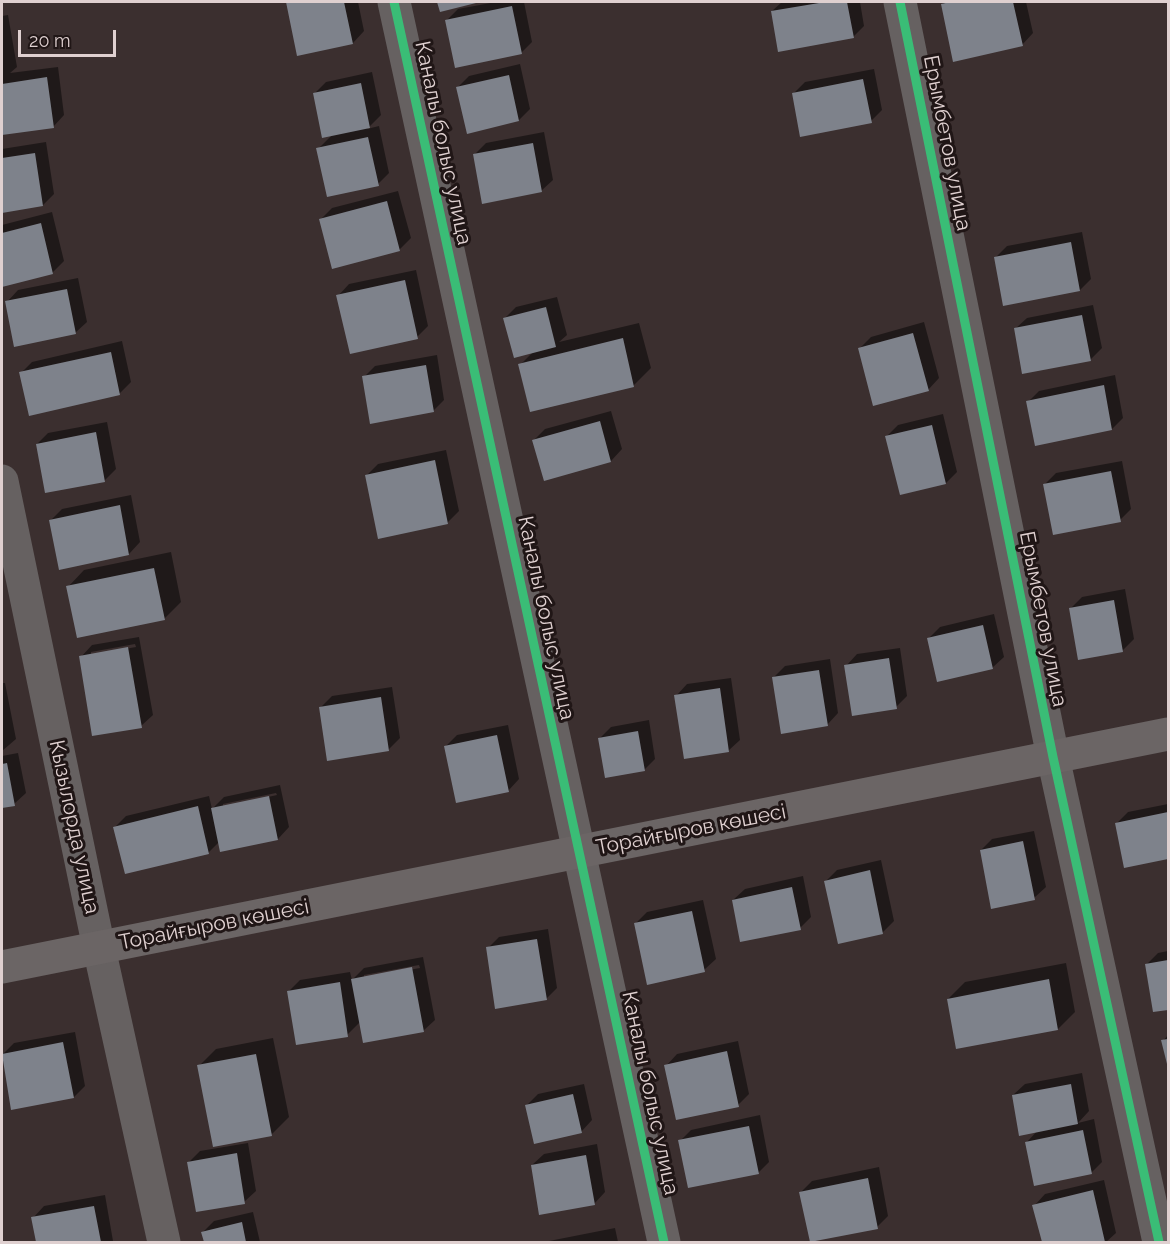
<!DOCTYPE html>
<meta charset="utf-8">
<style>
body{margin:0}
#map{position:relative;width:1170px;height:1244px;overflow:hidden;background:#3b2f2f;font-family:Raleway,sans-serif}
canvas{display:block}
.frame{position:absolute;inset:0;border:3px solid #dfd0d0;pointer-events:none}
.scale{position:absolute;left:18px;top:30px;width:98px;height:27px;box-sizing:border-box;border:3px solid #dfd0d0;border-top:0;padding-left:8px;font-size:18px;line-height:21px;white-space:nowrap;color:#dfd0d0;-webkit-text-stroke:4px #201616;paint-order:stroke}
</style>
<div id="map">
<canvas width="1170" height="1244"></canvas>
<div class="frame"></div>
<div class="scale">20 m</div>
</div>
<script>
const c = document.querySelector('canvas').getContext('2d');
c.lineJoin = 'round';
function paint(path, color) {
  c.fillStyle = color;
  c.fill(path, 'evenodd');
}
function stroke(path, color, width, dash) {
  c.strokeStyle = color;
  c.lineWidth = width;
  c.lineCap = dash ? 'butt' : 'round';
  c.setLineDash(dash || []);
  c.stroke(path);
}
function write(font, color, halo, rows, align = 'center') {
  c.font = font + ' Raleway,sans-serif';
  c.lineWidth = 6;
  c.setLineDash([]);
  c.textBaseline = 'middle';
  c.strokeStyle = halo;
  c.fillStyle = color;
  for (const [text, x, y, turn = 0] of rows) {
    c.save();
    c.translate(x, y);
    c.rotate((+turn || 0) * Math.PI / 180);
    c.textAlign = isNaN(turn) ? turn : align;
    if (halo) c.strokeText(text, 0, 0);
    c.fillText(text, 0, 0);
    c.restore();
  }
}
paint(new Path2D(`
 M 288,2 L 358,2 L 364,31 L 353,43 L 298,54 Z
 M 439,2 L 478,2 L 441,10 Z
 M 496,2 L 524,2 L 532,42 L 521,53 L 446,21 L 458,9 Z
 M 782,2 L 860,2 L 864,26 L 853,37 L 772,11 Z
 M 945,2 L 1026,2 L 1033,33 L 1022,45 L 942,4 Z
 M 8,15 L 17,67 L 10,73 L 58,67 L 64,115 L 53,127 L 2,134 L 2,16 Z
 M 520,64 L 530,109 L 519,120 L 458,87 L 469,76 Z
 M 874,69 L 882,110 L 871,121 L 793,94 L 805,82 Z
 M 372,72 L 381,115 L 367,129 L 379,126 L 389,173 L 378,184 L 318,149 L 332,135 L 315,93 L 326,82 Z
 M 544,132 L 553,180 L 541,191 L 474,155 L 486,143 Z
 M 46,142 L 54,194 L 43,205 L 2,211 L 2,149 Z
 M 398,191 L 411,238 L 399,250 L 321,219 L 332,208 Z
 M 52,212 L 64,261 L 53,272 L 2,285 L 2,225 Z
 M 1082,232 L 1091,279 L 1080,290 L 996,257 L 1007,246 Z
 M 416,270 L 428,326 L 417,337 L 338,296 L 349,284 Z
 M 78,278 L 87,322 L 75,333 L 7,302 L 18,290 Z
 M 557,297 L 567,335 L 559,342 L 639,323 L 651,368 L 634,385 L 531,411 L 520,365 L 533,352 L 505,318 L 516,307 Z
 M 1093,305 L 1102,348 L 1090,360 L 1015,329 L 1027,318 Z
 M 924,322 L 939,378 L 928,390 L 860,348 L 871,337 Z
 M 122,341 L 131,382 L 120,393 L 30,414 L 21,373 L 32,362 Z
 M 437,355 L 444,400 L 433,411 L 364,377 L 375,366 Z
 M 1115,375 L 1123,418 L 1112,429 L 1028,402 L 1039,391 Z
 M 611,411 L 622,449 L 611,461 L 534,440 L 545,429 Z
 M 943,414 L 957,472 L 946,483 L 887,436 L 898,425 Z
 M 107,422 L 116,469 L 104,481 L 37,444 L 48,433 Z
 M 446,450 L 459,511 L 447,523 L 366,476 L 378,464 Z
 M 1122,461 L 1131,509 L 1120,520 L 1045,484 L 1056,473 Z
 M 131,495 L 140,542 L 129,554 L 51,520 L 62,509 Z
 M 171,552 L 181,602 L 164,619 L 68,587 L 84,570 Z
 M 1125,589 L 1134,639 L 1123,650 L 1070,609 L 1082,597 Z
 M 994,614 L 1004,657 L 992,668 L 929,638 L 940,627 Z
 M 139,637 L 153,715 L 141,726 L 81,657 L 92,645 ZM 135,644 L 136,647 L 91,655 L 91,652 Z
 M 900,648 L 907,696 L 896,707 L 846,666 L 857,654 Z
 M 830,659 L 838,713 L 827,725 L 774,677 L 785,666 Z
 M 731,678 L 740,740 L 728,751 L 676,696 L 687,684 Z
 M 2,683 L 5,683 L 16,739 L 2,751 Z
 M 392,687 L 400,738 L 388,750 L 321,707 L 332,696 Z
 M 649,720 L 655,759 L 644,770 L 600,738 L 611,727 Z
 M 508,725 L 519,779 L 508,791 L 446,746 L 457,735 Z
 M 18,753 L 26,793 L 14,804 L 2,807 L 2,756 Z
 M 280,785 L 289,827 L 278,839 L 219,842 L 208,853 L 115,827 L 126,816 L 209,796 L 212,809 L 224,797 ZM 276,793 L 277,795 L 223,807 L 223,804 Z
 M 1168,804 L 1168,857 L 1125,866 L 1117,823 L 1128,812 Z
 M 1034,831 L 1046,887 L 1034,898 L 981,850 L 992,839 Z
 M 881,860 L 894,921 L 883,932 L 839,942 L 826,881 L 837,870 Z
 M 803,876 L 811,917 L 800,928 L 733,900 L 745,889 Z
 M 703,900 L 716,959 L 704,970 L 635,924 L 647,912 Z
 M 548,929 L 557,988 L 546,999 L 488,948 L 499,937 Z
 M 1168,951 L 1168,1008 L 1154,1011 L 1147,964 L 1158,953 Z
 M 423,957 L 435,1020 L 423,1031 L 360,1022 L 347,1035 L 289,991 L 300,980 L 350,972 L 352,980 L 364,968 ZM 419,965 L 420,968 L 364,978 L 364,975 Z
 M 1066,963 L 1075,1012 L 1058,1029 L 948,999 L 965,982 Z
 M 75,1032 L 85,1086 L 74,1097 L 3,1054 L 14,1043 Z
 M 1168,1035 L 1168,1066 L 1163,1041 Z
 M 273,1038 L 289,1117 L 272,1134 L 199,1066 L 216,1049 Z
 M 738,1041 L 749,1094 L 738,1105 L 666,1066 L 677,1054 Z
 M 1082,1073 L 1089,1111 L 1078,1123 L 1094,1119 L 1102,1162 L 1091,1173 L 1027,1142 L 1038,1130 L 1013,1095 L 1025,1084 Z
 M 584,1084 L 592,1120 L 581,1132 L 527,1105 L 538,1094 Z
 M 760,1115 L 769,1162 L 758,1173 L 680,1141 L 691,1130 Z
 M 248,1143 L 256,1191 L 244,1202 L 189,1162 L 200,1151 Z
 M 597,1144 L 605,1192 L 594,1204 L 532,1165 L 544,1154 Z
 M 879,1167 L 888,1216 L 877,1227 L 801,1192 L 812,1181 Z
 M 1104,1180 L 1116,1233 L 1106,1242 L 1043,1242 L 1034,1206 L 1045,1194 Z
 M 105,1195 L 113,1241 L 111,1242 L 37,1242 L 33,1218 L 44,1206 Z
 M 253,1212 L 260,1242 L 205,1242 L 203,1232 L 214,1221 Z
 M 615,1228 L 618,1242 L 544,1242 Z`), '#0007');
paint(new Path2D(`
 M 286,2 L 344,2 L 353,44 L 297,56 Z
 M 437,2 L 480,2 L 440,12 Z
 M 825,2 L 847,2 L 854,38 L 778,52 L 771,11 Z
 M 950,2 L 1013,2 L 1023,46 L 953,62 L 941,4 Z
 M 512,6 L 522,54 L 455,68 L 445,20 Z
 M 509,75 L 519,121 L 467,134 L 456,87 Z
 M 47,77 L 54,128 L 2,135 L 2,84 Z
 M 863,79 L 872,123 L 800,137 L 792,93 Z
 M 361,83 L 370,128 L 322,138 L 313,93 Z
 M 368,137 L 379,186 L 327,197 L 316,148 Z
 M 533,143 L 542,192 L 482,204 L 473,154 Z
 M 35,153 L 43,206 L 2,213 L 2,158 Z
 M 387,201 L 400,251 L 332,269 L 319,219 Z
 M 41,223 L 53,274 L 2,287 L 2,233 Z
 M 1071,242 L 1080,291 L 1003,306 L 994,257 Z
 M 405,280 L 418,339 L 350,354 L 336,295 Z
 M 67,289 L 76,334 L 14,347 L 5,301 Z
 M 546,307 L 556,347 L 514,358 L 503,318 Z
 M 1082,315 L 1091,361 L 1022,374 L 1014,328 Z
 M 913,333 L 929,391 L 873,406 L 858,348 Z
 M 623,338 L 634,387 L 530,412 L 518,364 Z
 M 111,352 L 120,395 L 29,416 L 19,372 Z
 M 426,365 L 434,412 L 370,424 L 362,376 Z
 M 1104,385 L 1112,430 L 1035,446 L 1026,401 Z
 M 600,421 L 611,462 L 544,481 L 532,440 Z
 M 932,425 L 946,484 L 900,495 L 885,436 Z
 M 96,432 L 105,482 L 45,493 L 36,444 Z
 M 435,460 L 448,524 L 378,539 L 365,475 Z
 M 1111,471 L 1121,522 L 1053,535 L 1043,484 Z
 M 120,505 L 129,555 L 59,570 L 49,520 Z
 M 154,568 L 165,620 L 77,638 L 66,586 Z
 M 1114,600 L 1123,652 L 1078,660 L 1069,608 Z
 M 983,625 L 993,669 L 937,682 L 927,638 Z
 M 128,647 L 142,728 L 92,736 L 79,656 Z
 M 889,658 L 897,709 L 852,716 L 844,665 Z
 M 819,670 L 828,726 L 781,734 L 772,677 Z
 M 720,688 L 729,752 L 684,759 L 674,695 Z
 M 381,697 L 389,751 L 327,761 L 319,707 Z
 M 638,731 L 645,771 L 605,778 L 598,738 Z
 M 497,735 L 509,792 L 456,803 L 444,746 Z
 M 7,763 L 15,806 L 2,808 L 2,764 Z
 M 269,796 L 278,840 L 220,852 L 211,808 Z
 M 198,806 L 209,854 L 125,874 L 113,827 Z
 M 1168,812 L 1168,859 L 1124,868 L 1115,823 Z
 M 1023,841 L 1035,900 L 991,909 L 980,850 Z
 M 870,870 L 883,934 L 838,944 L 824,881 Z
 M 792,887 L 801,930 L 740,942 L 732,900 Z
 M 692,911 L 705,972 L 647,985 L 634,923 Z
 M 537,939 L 547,1000 L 495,1009 L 486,947 Z
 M 1168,960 L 1168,1010 L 1153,1012 L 1145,964 Z
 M 412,967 L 424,1032 L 363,1043 L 351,979 Z
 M 1049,979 L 1058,1030 L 956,1049 L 947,999 Z
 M 340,982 L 348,1037 L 296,1045 L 287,991 Z
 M 1168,1039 L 1168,1068 L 1161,1040 Z
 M 63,1042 L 74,1098 L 11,1110 L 2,1054 Z
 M 727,1051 L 739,1107 L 676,1120 L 664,1065 Z
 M 256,1054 L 272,1136 L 213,1147 L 197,1065 Z
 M 1071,1084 L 1078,1124 L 1019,1136 L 1012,1095 Z
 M 573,1094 L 582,1133 L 534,1144 L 525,1105 Z
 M 749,1126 L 759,1174 L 688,1188 L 678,1140 Z
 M 1083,1130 L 1092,1174 L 1034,1186 L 1025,1142 Z
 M 237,1153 L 245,1204 L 196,1212 L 187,1162 Z
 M 586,1155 L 595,1205 L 539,1215 L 531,1165 Z
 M 868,1178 L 878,1229 L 810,1242 L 799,1192 Z
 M 1093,1190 L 1105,1242 L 1042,1242 L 1032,1205 Z
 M 94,1206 L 101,1242 L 36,1242 L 31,1217 Z
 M 242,1222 L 246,1242 L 204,1242 L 201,1232 Z`), '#7e828b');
stroke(new Path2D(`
 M 394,2 L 664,1242
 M 900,2 L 1053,757 L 1159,1242
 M 2,481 L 99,948 L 164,1242`), '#666161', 33);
stroke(new Path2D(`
 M 2,967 L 1168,734`), '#6b6565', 33);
stroke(new Path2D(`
 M 394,2 L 664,1242
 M 900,2 L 1053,757 L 1159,1242`), '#3abd76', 9);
write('21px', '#dfd0d0', '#201616', [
 ["Каналы болыс улица",443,143,78],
 ["Ерымбетов улица",947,143,79],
 ["Каналы болыс улица",546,618,78],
 ["Ерымбетов улица",1043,619,79],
 ["Кызылорда улица",74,827,78],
 ["Торайғыров көшесі",691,830,-11],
 ["Торайғыров көшесі",214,925,-11],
 ["Каналы болыс улица",650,1093,78]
]);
</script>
